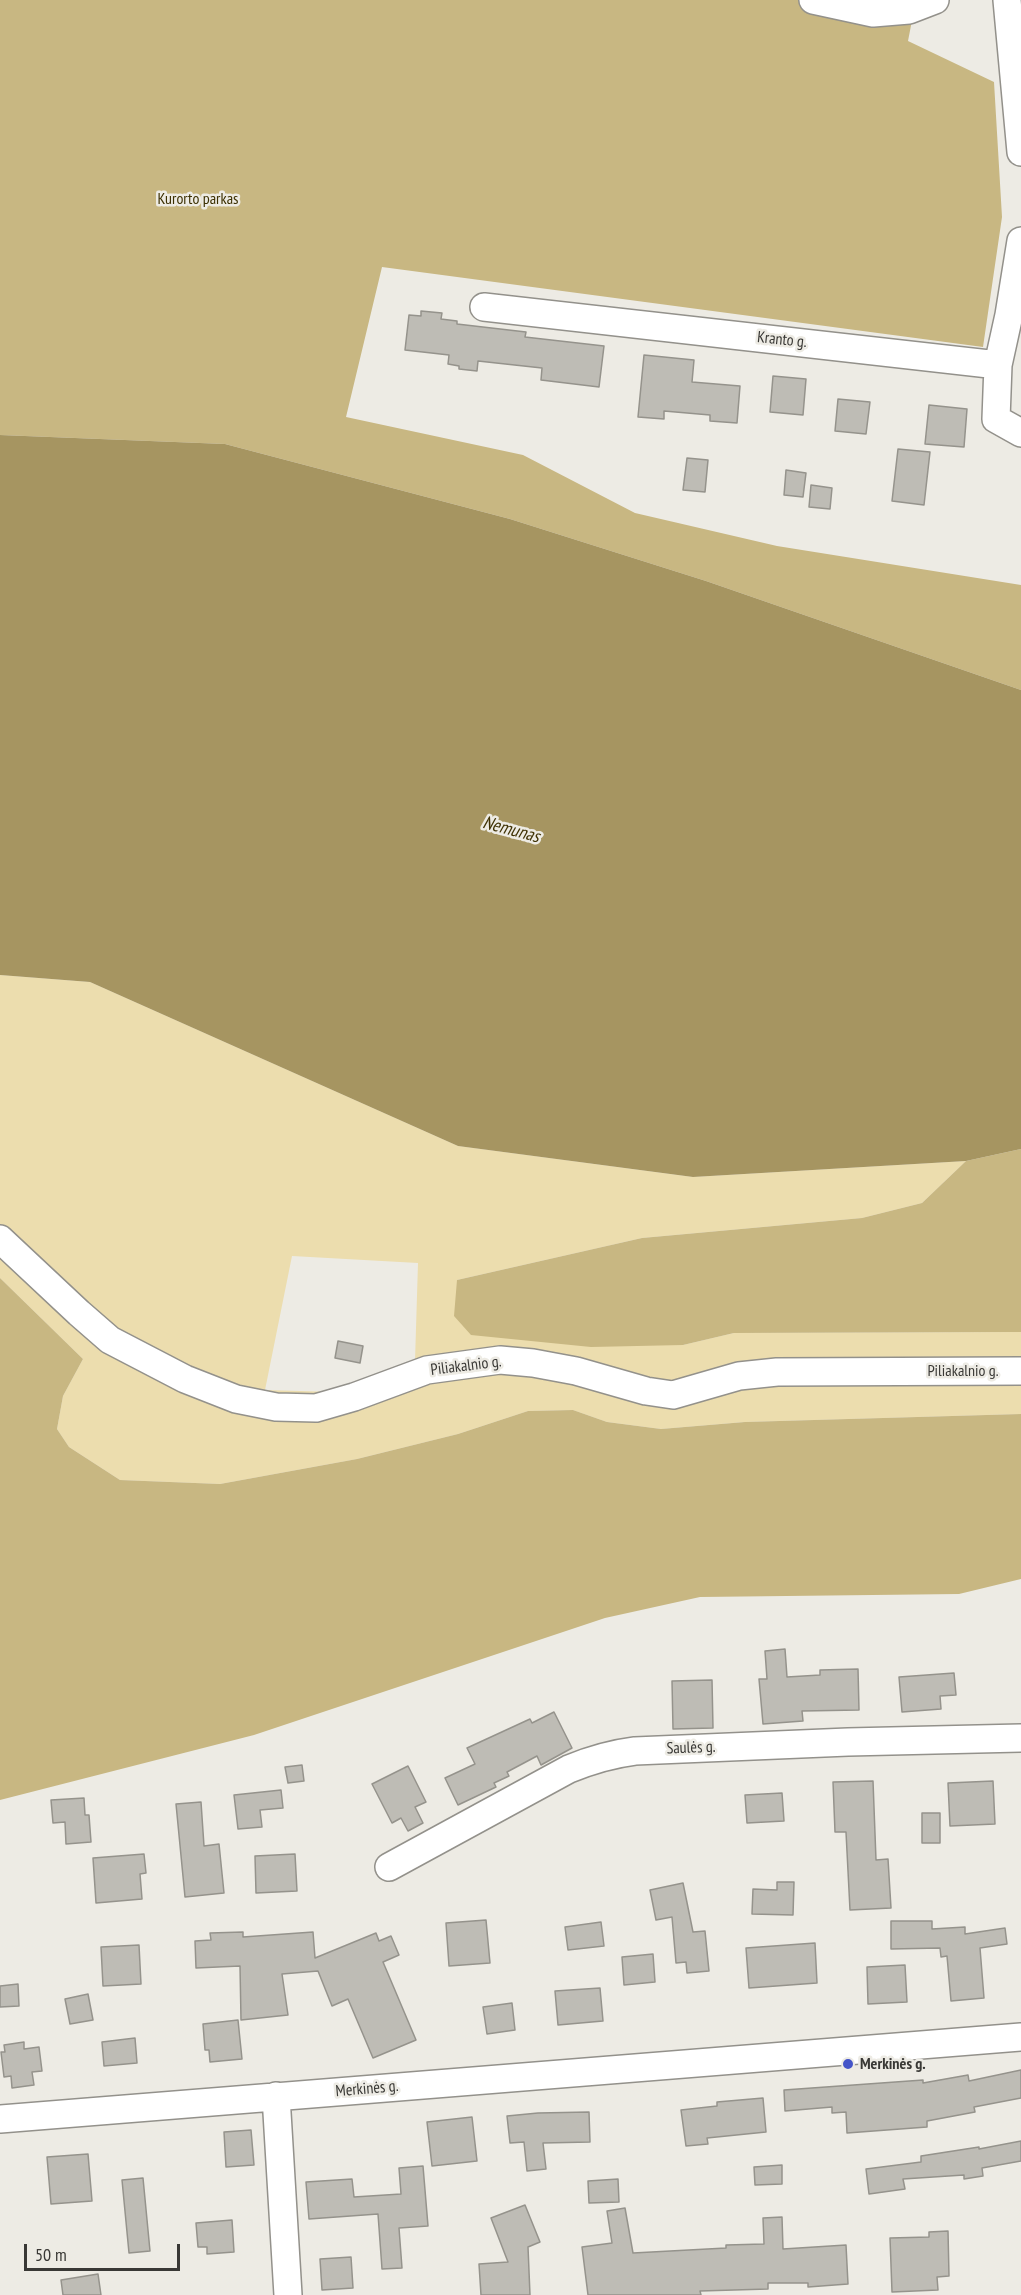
<!DOCTYPE html>
<meta charset="utf-8">
<style>
body{margin:0}
#map{position:relative;width:1021px;height:2295px;overflow:hidden;background:#edebe4;font-family:"PT Sans Narrow",sans-serif}
canvas{display:block}
.scale{position:absolute;left:24px;top:2244px;width:156px;height:27px;box-sizing:border-box;border:3px solid #393835;border-top:0;padding-left:8px;font-size:18px;line-height:21px;white-space:nowrap;color:#393835;-webkit-text-stroke:4px #edebe4;paint-order:stroke}
</style>
<div id="map">
<canvas width="1021" height="2295"></canvas>
<div class="scale">50 m</div>
</div>
<script>
const c = document.querySelector('canvas').getContext('2d');
c.lineJoin = 'round';
function paint(path, color) {
  c.fillStyle = color;
  c.fill(path, 'evenodd');
}
function stroke(path, color, width, dash) {
  c.strokeStyle = color;
  c.lineWidth = width;
  c.lineCap = dash ? 'butt' : 'round';
  c.setLineDash(dash || []);
  c.stroke(path);
}
function write(font, color, halo, rows, align = 'center') {
  c.font = font + ' "PT Sans Narrow",sans-serif';
  c.lineWidth = 5;
  c.setLineDash([]);
  c.textBaseline = 'middle';
  c.strokeStyle = halo;
  c.fillStyle = color;
  for (const [text, x, y, turn = 0] of rows) {
    c.save();
    c.translate(x, y);
    c.rotate((+turn || 0) * Math.PI / 180);
    c.textAlign = isNaN(turn) ? turn : align;
    if (halo) c.strokeText(text, 0, 0);
    c.fillText(text, 0, 0);
    c.restore();
  }
}
paint(new Path2D(`
 M 0,975 L 90,982 L 458,1146 L 693,1177 L 966,1161 L 922,1203 L 862,1218 L 642,1238 L 457,1280 L 683,1345 L 734,1333 L 1021,1332 L 1021,1414 L 745,1422 L 661,1429 L 607,1422 L 573,1410 L 528,1411 L 458,1434 L 357,1459 L 220,1484 L 120,1480 L 69,1447 L 57,1429 L 63,1396 L 83,1359 L 0,1278 ZM 292,1256 L 418,1263 L 415,1361 L 335,1392 L 265,1390 Z`), '#ecddae');
paint(new Path2D(`
 M 0,0 L 933,0 L 914,10 L 908,41 L 994,82 L 1002,217 L 983,347 L 382,267 L 346,417 L 523,455 L 635,513 L 777,546 L 1021,585 L 1021,690 L 706,581 L 510,519 L 225,444 L 0,435 Z
 M 1021,1149 L 1021,1332 L 734,1333 L 683,1345 L 591,1347 L 471,1335 L 454,1316 L 457,1280 L 642,1238 L 862,1218 L 922,1203 L 966,1161 Z
 M 0,1278 L 83,1359 L 63,1396 L 57,1429 L 69,1447 L 120,1480 L 220,1484 L 357,1459 L 458,1434 L 528,1411 L 573,1410 L 607,1422 L 661,1429 L 745,1422 L 1021,1414 L 1021,1579 L 959,1594 L 700,1597 L 605,1618 L 254,1735 L 0,1800 Z`), '#c8b782');
paint(new Path2D(`
 M 0,435 L 225,444 L 510,519 L 706,581 L 1021,690 L 1021,1149 L 966,1161 L 693,1177 L 458,1146 L 90,982 L 0,975 Z`), '#a69561');
const building = new Path2D(`
 M 421,311 L 442,313 L 441,319 L 457,321 L 457,324 L 526,332 L 525,337 L 604,346 L 599,387 L 541,380 L 542,368 L 478,361 L 477,371 L 459,369 L 459,366 L 448,364 L 449,355 L 405,350 L 409,315 L 421,316 Z
 M 644,355 L 694,360 L 692,382 L 740,386 L 737,423 L 710,421 L 710,415 L 664,411 L 664,419 L 638,417 Z
 M 773,376 L 806,379 L 803,415 L 770,412 Z
 M 838,399 L 870,402 L 866,434 L 835,431 Z
 M 929,405 L 967,409 L 964,447 L 925,444 Z
 M 898,449 L 930,452 L 924,505 L 892,501 Z
 M 687,458 L 708,460 L 705,492 L 683,490 Z
 M 786,470 L 806,473 L 803,497 L 784,495 Z
 M 811,485 L 832,488 L 830,509 L 809,507 Z
 M 338,1341 L 363,1346 L 360,1363 L 335,1358 Z
 M 785,1649 L 787,1677 L 820,1675 L 820,1670 L 858,1669 L 859,1710 L 802,1711 L 803,1721 L 763,1724 L 759,1679 L 767,1679 L 765,1651 Z
 M 954,1673 L 956,1695 L 940,1696 L 941,1709 L 902,1712 L 899,1677 Z
 M 712,1680 L 713,1728 L 673,1729 L 672,1681 Z
 M 554,1712 L 572,1748 L 541,1765 L 537,1756 L 507,1772 L 509,1776 L 494,1783 L 496,1787 L 458,1805 L 445,1778 L 475,1764 L 467,1748 L 530,1719 L 532,1723 Z
 M 302,1765 L 304,1781 L 288,1783 L 285,1767 Z
 M 408,1766 L 426,1802 L 415,1807 L 423,1823 L 408,1831 L 401,1818 L 392,1823 L 372,1784 Z
 M 873,1781 L 876,1860 L 888,1859 L 891,1908 L 850,1910 L 846,1832 L 835,1832 L 833,1782 Z
 M 993,1781 L 995,1824 L 950,1826 L 948,1783 Z
 M 281,1790 L 283,1808 L 260,1810 L 262,1827 L 238,1829 L 234,1795 Z
 M 782,1793 L 784,1821 L 747,1823 L 745,1795 Z
 M 84,1798 L 85,1815 L 89,1815 L 91,1842 L 66,1844 L 65,1822 L 53,1823 L 51,1800 Z
 M 201,1802 L 204,1846 L 219,1844 L 224,1893 L 185,1897 L 176,1804 Z
 M 922,1813 L 940,1813 L 940,1843 L 922,1843 Z
 M 144,1854 L 146,1873 L 140,1874 L 142,1899 L 96,1903 L 93,1858 Z
 M 295,1854 L 297,1891 L 256,1893 L 255,1856 Z
 M 777,1882 L 794,1882 L 793,1915 L 752,1914 L 753,1889 L 777,1890 Z
 M 683,1883 L 693,1932 L 705,1931 L 709,1971 L 687,1973 L 686,1962 L 676,1963 L 672,1917 L 656,1920 L 650,1890 Z
 M 486,1920 L 490,1963 L 449,1966 L 446,1923 Z
 M 891,1921 L 932,1921 L 932,1929 L 965,1927 L 965,1934 L 1005,1928 L 1007,1944 L 980,1948 L 984,1998 L 951,2001 L 947,1956 L 941,1957 L 940,1948 L 891,1949 Z
 M 601,1922 L 604,1946 L 568,1950 L 565,1927 Z
 M 243,1932 L 243,1937 L 313,1932 L 315,1958 L 376,1933 L 379,1941 L 391,1936 L 399,1955 L 383,1962 L 416,2040 L 373,2058 L 348,1999 L 332,2006 L 318,1971 L 282,1974 L 288,2015 L 241,2020 L 240,1966 L 196,1968 L 195,1941 L 211,1940 L 210,1933 Z
 M 815,1943 L 817,1983 L 749,1988 L 746,1948 Z
 M 139,1945 L 141,1984 L 103,1986 L 101,1947 Z
 M 653,1954 L 655,1982 L 624,1985 L 622,1957 Z
 M 905,1965 L 907,2002 L 868,2004 L 867,1967 Z
 M 18,1984 L 19,2006 L 0,2007 L 0,1986 Z
 M 600,1988 L 603,2021 L 558,2025 L 555,1991 Z
 M 88,1994 L 93,2020 L 70,2024 L 65,1999 Z
 M 512,2003 L 515,2030 L 487,2034 L 483,2007 Z
 M 238,2020 L 242,2059 L 210,2062 L 209,2050 L 205,2050 L 203,2024 Z
 M 135,2038 L 137,2063 L 104,2066 L 102,2042 Z
 M 24,2042 L 24,2049 L 39,2047 L 42,2071 L 32,2072 L 34,2085 L 12,2088 L 11,2076 L 4,2077 L 1,2052 L 5,2052 L 4,2045 Z
 M 1021,2070 L 1021,2098 L 974,2107 L 975,2112 L 927,2121 L 927,2127 L 847,2133 L 846,2112 L 832,2113 L 832,2107 L 785,2111 L 784,2090 L 923,2080 L 923,2083 L 968,2075 L 969,2081 Z
 M 763,2098 L 766,2132 L 707,2138 L 708,2144 L 686,2146 L 681,2110 L 717,2106 L 717,2102 Z
 M 589,2112 L 590,2142 L 543,2143 L 546,2169 L 527,2171 L 524,2142 L 510,2143 L 507,2116 L 538,2113 Z
 M 472,2117 L 477,2161 L 432,2166 L 427,2122 Z
 M 251,2130 L 254,2165 L 226,2167 L 224,2132 Z
 M 1021,2141 L 1021,2161 L 982,2168 L 983,2176 L 964,2179 L 964,2175 L 903,2179 L 905,2189 L 869,2194 L 866,2169 L 921,2162 L 921,2156 L 979,2147 L 979,2149 Z
 M 88,2154 L 92,2201 L 51,2204 L 47,2157 Z
 M 782,2165 L 782,2184 L 755,2185 L 754,2167 Z
 M 423,2166 L 428,2226 L 399,2228 L 402,2268 L 382,2269 L 378,2214 L 309,2219 L 306,2182 L 352,2179 L 354,2197 L 401,2194 L 399,2168 Z
 M 143,2178 L 150,2251 L 129,2253 L 122,2180 Z
 M 618,2179 L 619,2202 L 589,2203 L 588,2181 Z
 M 525,2205 L 540,2242 L 528,2247 L 530,2295 L 481,2295 L 479,2264 L 508,2262 L 491,2218 Z
 M 625,2208 L 633,2253 L 726,2248 L 726,2245 L 764,2244 L 763,2218 L 782,2217 L 783,2249 L 846,2245 L 848,2284 L 808,2287 L 808,2283 L 768,2283 L 768,2289 L 700,2291 L 701,2295 L 588,2295 L 582,2247 L 612,2243 L 607,2211 Z
 M 232,2220 L 234,2252 L 207,2254 L 207,2247 L 198,2247 L 196,2223 Z
 M 948,2231 L 949,2276 L 937,2277 L 938,2290 L 892,2292 L 890,2238 L 929,2237 L 929,2232 Z
 M 351,2257 L 353,2288 L 322,2290 L 320,2259 Z
 M 98,2274 L 101,2295 L 63,2295 L 61,2280 Z`);
paint(building, '#bebcb5');
stroke(building, '#95938c', 1.5);
const minor = new Path2D(`
 M 813,0 L 873,13 L 909,10 L 935,0
 M 1007,0 L 1021,152
 M 484,307 L 998,365 L 996,419 L 1021,433
 M 998,365 L 1009,315 L 1021,241
 M 0,1239 L 79,1313 L 110,1340 L 185,1379 L 236,1399 L 276,1407 L 316,1408 L 354,1397 L 427,1370 L 500,1360 L 533,1363 L 576,1371 L 646,1391 L 673,1395 L 739,1376 L 777,1372 L 1021,1371
 M 389,1867 L 569,1769 C 591,1760 611,1754 635,1751 L 848,1742 L 1021,1738
 M 276,2096 L 288,2295
 M 0,2119 L 1021,2037`);
stroke(minor, '#93918b', 30);
stroke(minor, '#fff', 27);
for (const [x, y, r, color] of [
 [848,2064,6,"#4454c8"]
]) {
  const dot = new Path2D();
  dot.arc(x, y, r, 0, 2 * Math.PI);
  c.fillStyle = color;
  c.fill(dot);
  stroke(dot, '#edebe4', 2);
}
write('16px', '#3b2f01', '#edebe4', [
 ["Kurorto parkas",198,199]
]);
write('16px', '#393835', '#edebe4', [
 ["Kranto g.",782,340,6],
 ["Piliakalnio g.",466,1366,-7],
 ["Piliakalnio g.",963,1371],
 ["Saulės g.",691,1748,-2],
 ["Merkinės g.",367,2089,-5]
]);
write('bold 16px', '#393835', '#edebe4', [
 ["Merkinės g.",860,2064]
], 'left');
write('italic 18px', '#403306', '#edebe4', [
 ["Nemunas",511,830,15]
]);
</script>
